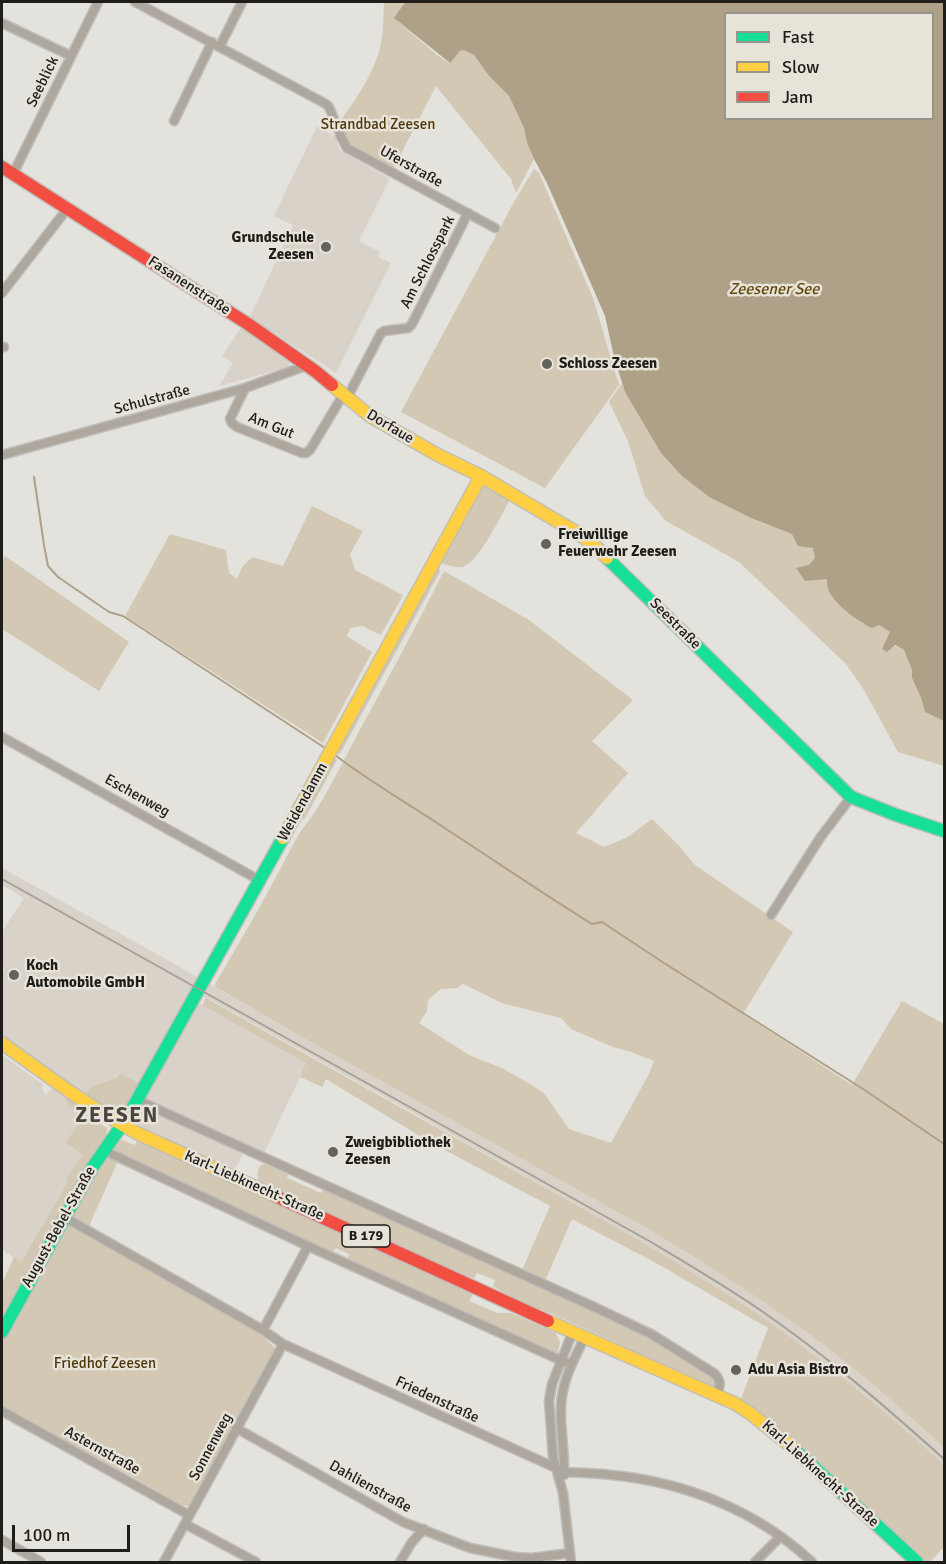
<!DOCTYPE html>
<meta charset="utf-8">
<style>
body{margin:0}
#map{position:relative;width:946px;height:1564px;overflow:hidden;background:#e4e2dc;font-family:Signika,sans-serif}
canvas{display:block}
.frame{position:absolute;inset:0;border:3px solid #1e1d19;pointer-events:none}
.legend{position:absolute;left:724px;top:12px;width:210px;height:108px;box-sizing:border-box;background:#e8e3d9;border:2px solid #97948c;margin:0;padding:8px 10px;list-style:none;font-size:18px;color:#1e1d19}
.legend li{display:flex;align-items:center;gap:12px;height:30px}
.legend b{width:30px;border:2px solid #97948c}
.scale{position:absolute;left:12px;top:1525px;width:118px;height:27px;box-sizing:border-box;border:3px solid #1e1d19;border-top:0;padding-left:8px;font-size:18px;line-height:21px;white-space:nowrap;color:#1e1d19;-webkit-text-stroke:4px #e8e3d9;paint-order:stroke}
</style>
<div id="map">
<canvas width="946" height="1564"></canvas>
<div class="frame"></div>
<ul class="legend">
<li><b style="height:8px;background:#16e098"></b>Fast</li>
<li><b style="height:8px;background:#ffcf43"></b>Slow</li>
<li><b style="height:8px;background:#f24e42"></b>Jam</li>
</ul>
<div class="scale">100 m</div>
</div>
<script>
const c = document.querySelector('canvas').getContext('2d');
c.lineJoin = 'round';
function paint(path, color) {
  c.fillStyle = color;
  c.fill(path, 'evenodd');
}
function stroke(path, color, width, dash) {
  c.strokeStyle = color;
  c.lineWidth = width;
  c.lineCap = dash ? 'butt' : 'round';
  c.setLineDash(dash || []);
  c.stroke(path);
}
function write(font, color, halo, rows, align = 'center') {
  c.font = font + ' Signika,sans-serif';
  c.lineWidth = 5;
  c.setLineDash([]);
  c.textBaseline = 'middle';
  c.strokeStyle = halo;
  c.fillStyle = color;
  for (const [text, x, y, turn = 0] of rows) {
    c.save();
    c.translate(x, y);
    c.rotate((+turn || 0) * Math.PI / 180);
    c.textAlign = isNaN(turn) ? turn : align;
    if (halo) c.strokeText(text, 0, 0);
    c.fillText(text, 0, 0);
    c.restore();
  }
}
paint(new Path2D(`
 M 317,126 L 335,137 L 340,150 L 390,179 L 359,241 L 380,252 L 378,257 L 391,263 L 336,373 L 250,317 L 293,225 L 274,216 Z
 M 241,328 L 289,360 L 289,367 L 219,386 L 233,363 L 222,356 Z
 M 2,868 L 173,963 L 300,1036 L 652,1231 L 710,1267 L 758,1298 L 820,1342 L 874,1385 L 944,1447 L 944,1465 L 866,1396 L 812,1353 L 750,1310 L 703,1279 L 579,1206 L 195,991 L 191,999 L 307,1063 L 263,1155 L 246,1147 L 234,1172 L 143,1130 L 115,1115 L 2,1037 L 2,932 L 24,898 L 2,885 Z
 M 2,1055 L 44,1085 L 42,1088 L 46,1096 L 51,1088 L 64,1096 L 68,1106 L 84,1116 L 82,1155 L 66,1177 L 67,1183 L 22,1262 L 2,1250 Z`), '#d8d2c8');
paint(new Path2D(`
 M 384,2 L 404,2 L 395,19 L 437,55 L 449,63 L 446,67 L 460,51 L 464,50 L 474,55 L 489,76 L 509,96 L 524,128 L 527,143 L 534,159 L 516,193 L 511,179 L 436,86 L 392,171 L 347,147 L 337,125 C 353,104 370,79 378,55 C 384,38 383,19 384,2 Z
 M 534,169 L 539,173 L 593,298 L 619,385 L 545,488 L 401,412 L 514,202 Z
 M 622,383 L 625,392 L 683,477 L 709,497 L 751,518 L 792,534 L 813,548 L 816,558 L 809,565 L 796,569 L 827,579 L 828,590 L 835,600 L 863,624 L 879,625 L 891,632 L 885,642 L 904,650 L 912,670 L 912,678 L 921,698 L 925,712 L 944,721 L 944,766 L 898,752 L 864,690 L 846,664 L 739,562 L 666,521 L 645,496 L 628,441 L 609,402 Z
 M 482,483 L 510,499 C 503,513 477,565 462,567 C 455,568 446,565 439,562 Z
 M 312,506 L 363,531 L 350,554 L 355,570 L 403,595 L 381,635 L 362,626 L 350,628 L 347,636 L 372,652 L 323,743 L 125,616 L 170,534 L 226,550 L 229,573 L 237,579 L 242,567 L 252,557 L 283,566 Z
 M 5,556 L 129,642 L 99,691 L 2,629 L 2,561 Z
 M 437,569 L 441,570 L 340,754 L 335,750 L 434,571 Z
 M 444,571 L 529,620 L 633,700 L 592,741 L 628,773 L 576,833 L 604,847 L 626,838 L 652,819 L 680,847 L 695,865 L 793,932 L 743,1014 L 852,1085 L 902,1001 L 944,1024 L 944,1447 L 874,1385 L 820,1342 L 758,1298 L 710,1267 L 652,1231 L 300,1036 L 214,986 L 257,912 L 300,832 C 322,806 340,767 356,737 C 386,682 416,627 444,571 ZM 463,984 L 502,1003 L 561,1018 L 571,1029 L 613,1047 L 631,1052 L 654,1061 L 649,1074 L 611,1143 L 569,1129 L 543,1092 L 504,1069 L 469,1055 L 419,1023 L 427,1011 L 428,1000 L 441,989 L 457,988 Z
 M 331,756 L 337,760 L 304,820 L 299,817 Z
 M 206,998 C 315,1060 425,1121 535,1182 C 608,1222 680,1263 750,1309 C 819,1355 883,1409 944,1465 L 944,1547 L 930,1562 L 924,1562 L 808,1453 L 762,1417 L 741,1399 L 768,1328 L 658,1264 L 572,1219 L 545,1281 L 522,1270 L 550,1206 L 428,1141 L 326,1079 L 322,1087 L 300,1077 L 306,1063 L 202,1005 Z
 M 120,1073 L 138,1083 L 140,1086 L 122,1115 L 115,1115 L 85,1095 L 91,1087 L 117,1078 Z
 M 54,1084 L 72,1098 L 83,1109 L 85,1114 L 107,1128 L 106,1137 L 91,1160 L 103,1154 L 118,1161 L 85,1235 L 223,1309 L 258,1331 L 274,1347 L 274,1352 L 194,1501 L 187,1506 L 179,1504 L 133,1477 L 2,1407 L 2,1283 L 14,1257 L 22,1261 L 67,1183 L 66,1178 L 82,1155 L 66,1142 L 84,1116 L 68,1106 L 64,1096 L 52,1088 Z
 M 122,1140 L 135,1145 L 137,1140 L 149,1146 L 175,1154 L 451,1280 L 473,1294 L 469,1301 L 490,1310 L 498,1313 L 511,1313 L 556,1333 L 560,1343 L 557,1355 L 347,1259 L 349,1254 L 336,1248 L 334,1251 L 330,1251 L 115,1152 L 112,1150 C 114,1145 117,1141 122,1140 Z
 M 265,1164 L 288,1174 L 287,1178 L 321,1193 L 324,1188 L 650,1336 L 713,1376 C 715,1380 716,1384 713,1388 L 632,1353 L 617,1343 L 550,1313 L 516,1300 L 493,1286 L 495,1280 L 477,1273 L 474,1278 L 453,1272 L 260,1184 C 257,1178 256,1171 261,1165 Z`), '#d2c8b4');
paint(new Path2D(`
 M 405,2 L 944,2 L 944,721 L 925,712 L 921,698 L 912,678 L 912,670 L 904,650 L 895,645 L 887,652 L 882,649 L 890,632 L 879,625 L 872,628 C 858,622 833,603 828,589 C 827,586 827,582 827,579 L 805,581 L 796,568 L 809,565 L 815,558 L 813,548 L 798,546 L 792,534 L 751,518 L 709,497 L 683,477 L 661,453 L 625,392 L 614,357 L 605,316 L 547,183 L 534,159 L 527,143 L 524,128 L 509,96 L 489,76 L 474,55 L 464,50 L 460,51 L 450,63 L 394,18 ZM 726,14 L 932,14 L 932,118 L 726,118 Z`), '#aea188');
stroke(new Path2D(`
 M 34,477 L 44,545 L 48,566 L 58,577 L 109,612 L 123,616 L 328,750
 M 335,755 C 370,782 409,804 446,829 C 494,860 542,893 592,924 L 602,922 L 664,963 L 863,1089 L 944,1144`), '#aea188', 2);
const street = new Path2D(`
 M 135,2 L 326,104 L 329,107 L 341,136 L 340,135 L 347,148 L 495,228
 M 2,23 L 71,56
 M 220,46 L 242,2
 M 174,121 L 212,42
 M 13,174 L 98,2
 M 2,293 L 67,209
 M 2,347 L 4,347
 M 245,388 L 230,419 L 232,423 L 237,427 L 302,453 L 306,453 L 310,450 L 343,395
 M 347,398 L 381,333 L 384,331 L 408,328 L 412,324 L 468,213
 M 2,455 L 245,388 L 308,365
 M 2,737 L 259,880
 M 771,915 L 820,838 L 851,797
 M 137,1100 L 592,1306 L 651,1334 L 715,1374 C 722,1382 720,1387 716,1396
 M 103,1150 L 308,1246 L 560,1360 L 571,1364
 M 64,1217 L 263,1330 L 283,1344 L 565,1472 C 580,1473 596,1473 611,1475 C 686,1482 757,1511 812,1562
 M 263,1330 L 308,1246
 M 2,1411 L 189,1515
 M 236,1428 L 403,1522 L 470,1548 L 515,1557 L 532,1558 L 570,1553
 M 564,1475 C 565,1452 560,1430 561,1408 C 561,1383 574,1359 585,1337
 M 185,1524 L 256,1562
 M 2,1540 L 41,1562
 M 164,1562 L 283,1344
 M 400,1562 L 412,1542 L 424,1529
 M 571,1562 L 563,1493 L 553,1457 L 549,1401 L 552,1384 L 573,1331
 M 755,1562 L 780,1537`);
const fast = new Path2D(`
 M 607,558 L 851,797 L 896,815 L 944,831
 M 2,1332 L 92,1168 L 122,1125 L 137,1100 L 283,838
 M 793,1448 L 917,1562`);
const slow = new Path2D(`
 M 332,385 L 370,416 L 436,454 L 481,476 L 579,534 L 595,546 L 607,558
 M 283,838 L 481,476
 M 2,1043 C 46,1075 89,1107 137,1133 L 275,1196
 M 548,1321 L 736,1404 L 751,1414 L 793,1448`);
const jam = new Path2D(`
 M 2,167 L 248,324 L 315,371 L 332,385
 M 275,1196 L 548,1321`);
stroke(street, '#c0beba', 11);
stroke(fast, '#c0beba', 15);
stroke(slow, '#c0beba', 15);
stroke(jam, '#c0beba', 15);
stroke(street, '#ada79e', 8);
stroke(fast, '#16e098', 12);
stroke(slow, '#ffcf43', 12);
stroke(jam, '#f24e42', 12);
stroke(new Path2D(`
 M 2,879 L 651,1242 C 689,1265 727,1287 763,1312 C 828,1357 886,1407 944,1459`), '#a3a19a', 2);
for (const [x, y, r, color] of [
 [326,247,6,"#63625d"],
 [547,364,6,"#63625d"],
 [546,544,6,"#63625d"],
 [14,975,6,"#63625d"],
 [333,1152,6,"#63625d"],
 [736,1370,6,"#63625d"]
]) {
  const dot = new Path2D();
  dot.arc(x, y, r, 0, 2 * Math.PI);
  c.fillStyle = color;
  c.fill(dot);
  stroke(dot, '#e8e3d9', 2);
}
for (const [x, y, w] of [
 [366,1236,48]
]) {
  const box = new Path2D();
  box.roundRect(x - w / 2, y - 11, w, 22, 4.5);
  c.fillStyle = '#e8e3d9';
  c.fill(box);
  stroke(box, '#1e1d19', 1.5);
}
write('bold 14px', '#1e1d19', null, [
 ["B 179",366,1236]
]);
write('15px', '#1e1d19', '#e8e3d9', [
 ["Seeblick",43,82,-64],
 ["Uferstraße",411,167,29],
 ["Am Schlosspark",428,262,-63],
 ["Fasanenstraße",189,286,33],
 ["Schulstraße",152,400,-15],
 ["Am Gut",271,426,22],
 ["Dorfaue",390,427,31],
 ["Seestraße",675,624,45],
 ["Eschenweg",137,796,29],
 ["Weidendamm",303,802,-61],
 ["Karl-Liebknecht-Straße",254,1186,24],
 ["August-Bebel-Straße",59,1227,-61],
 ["Friedenstraße",437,1400,25],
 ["Sonnenweg",211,1447,-62],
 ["Asternstraße",102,1451,29],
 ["Karl-Liebknecht-Straße",820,1474,42],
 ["Dahlienstraße",370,1487,29]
]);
write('15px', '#4c380c', '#e8e3d9', [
 ["Strandbad Zeesen",378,125],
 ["Friedhof Zeesen",105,1364]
]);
write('bold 15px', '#1e1d19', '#e8e3d9', [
 ["Grundschule",314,238,"right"],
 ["Zeesen",314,255,"right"],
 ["Schloss Zeesen",559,364],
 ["Freiwillige",558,535],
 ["Feuerwehr Zeesen",558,552],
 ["Koch",26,966],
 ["Automobile GmbH",26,983],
 ["Zweigbibliothek",345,1143],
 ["Zeesen",345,1160],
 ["Adu Asia Bistro",748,1370]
], 'left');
write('italic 16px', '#624809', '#e8e3d9', [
 ["Zeesener See",774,290]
]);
c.letterSpacing = '1.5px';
write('bold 21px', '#4a453e', '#e8e3d9', [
 ["ZEESEN",117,1116]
]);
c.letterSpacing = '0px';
</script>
